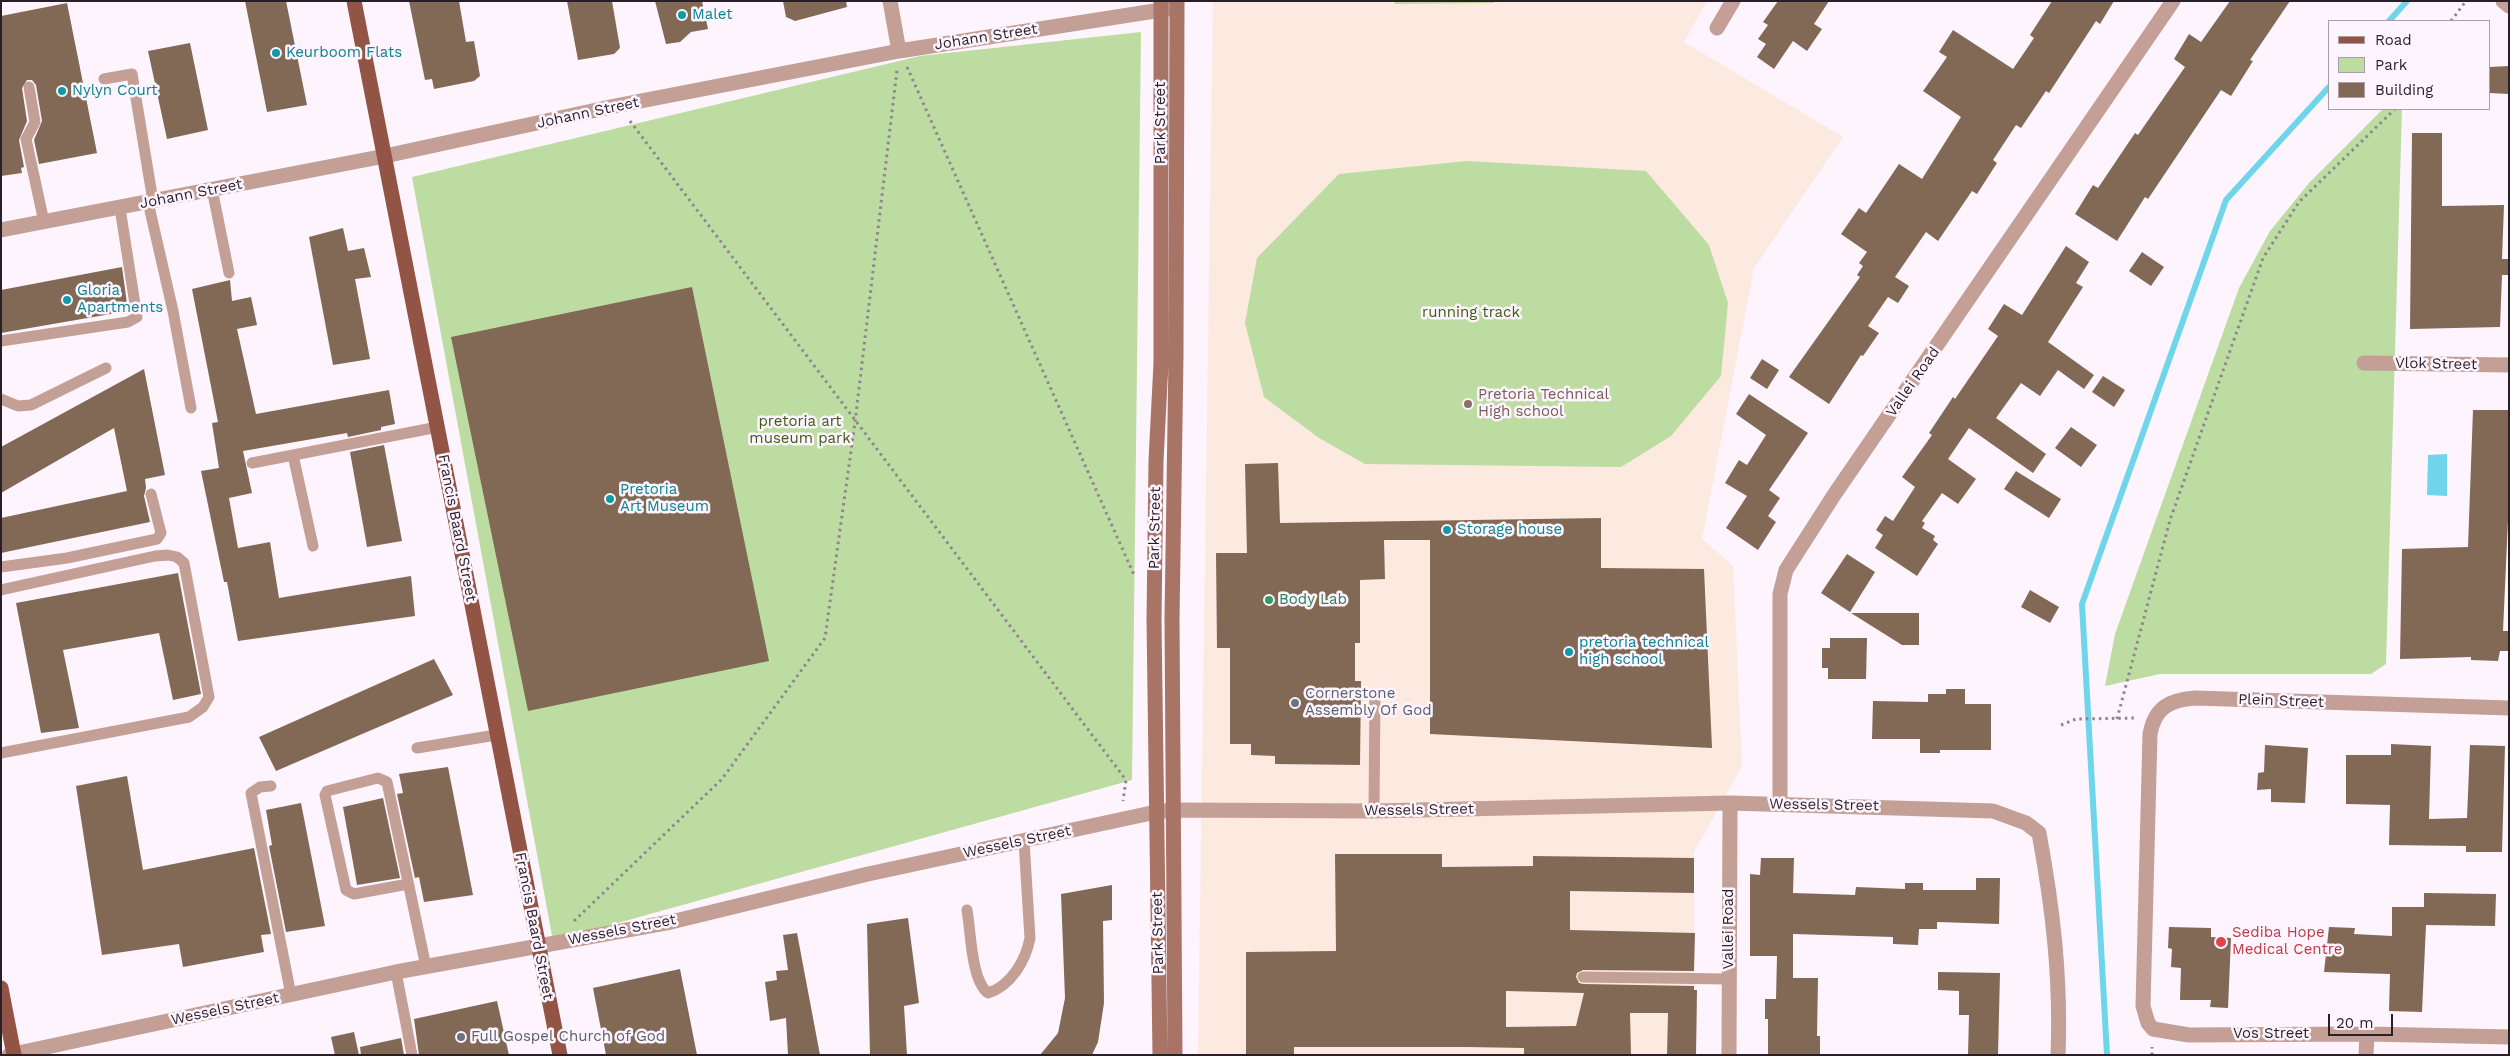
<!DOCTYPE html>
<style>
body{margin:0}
#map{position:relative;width:2510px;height:1056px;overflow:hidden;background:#fdf4fe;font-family:"Work Sans",sans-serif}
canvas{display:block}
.frame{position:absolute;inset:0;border:2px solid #281f28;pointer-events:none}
.legend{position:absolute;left:2328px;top:20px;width:162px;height:90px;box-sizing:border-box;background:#fdf4fe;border:1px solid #a89fa8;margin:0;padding:6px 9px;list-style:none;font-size:15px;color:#281f28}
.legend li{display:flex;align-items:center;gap:10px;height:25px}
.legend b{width:25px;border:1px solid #a89fa8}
.scale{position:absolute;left:2328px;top:1014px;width:65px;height:22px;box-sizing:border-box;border:2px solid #281f28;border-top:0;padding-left:6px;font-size:15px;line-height:18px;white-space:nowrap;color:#281f28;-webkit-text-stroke:4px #fdf4fe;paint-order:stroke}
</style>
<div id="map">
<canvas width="2510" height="1056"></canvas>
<div class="frame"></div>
<ul class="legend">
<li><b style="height:6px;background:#915445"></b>Road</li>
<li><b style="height:14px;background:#bddca1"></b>Park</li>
<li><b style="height:14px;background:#816955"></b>Building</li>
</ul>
<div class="scale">20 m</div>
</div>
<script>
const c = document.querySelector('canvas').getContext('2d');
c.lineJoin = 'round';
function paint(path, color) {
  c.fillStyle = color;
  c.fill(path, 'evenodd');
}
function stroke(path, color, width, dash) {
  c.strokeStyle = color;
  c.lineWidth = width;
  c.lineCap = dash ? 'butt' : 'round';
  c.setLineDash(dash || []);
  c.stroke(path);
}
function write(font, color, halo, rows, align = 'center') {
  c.font = font + ' "Work Sans",sans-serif';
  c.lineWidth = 5;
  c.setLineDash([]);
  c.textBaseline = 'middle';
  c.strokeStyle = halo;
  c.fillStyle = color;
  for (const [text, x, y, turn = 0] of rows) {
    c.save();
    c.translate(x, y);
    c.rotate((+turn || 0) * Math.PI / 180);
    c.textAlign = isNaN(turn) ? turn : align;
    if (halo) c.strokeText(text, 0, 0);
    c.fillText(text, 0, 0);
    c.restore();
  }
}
paint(new Path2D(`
 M 1213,1 L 1707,1 L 1684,42 L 1843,137 L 1754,268 L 1702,539 L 1733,566 L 1742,766 L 1694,852 L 1694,965 L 1697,1013 L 1696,1055 L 1198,1055 Z`), '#fce9e0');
paint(new Path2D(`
 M 1395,1 L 1494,1 L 1494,3 L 1395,4 Z
 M 1141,32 L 1132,780 L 553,941 L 412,177 L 920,56 Z
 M 2383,109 L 2402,109 L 2386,664 L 2371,674 L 2160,674 L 2105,686 L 2115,634 L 2239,288 L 2270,231 L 2309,183 Z
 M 1467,161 L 1646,171 L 1709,245 L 1728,303 L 1721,376 L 1671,436 L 1621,467 L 1365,464 L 1319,438 L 1264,397 L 1245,323 L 1257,258 L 1339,174 Z`), '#bddca1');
paint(new Path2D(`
 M 2447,454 L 2447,496 L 2427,495 L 2428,455 Z`), '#6ed5eb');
stroke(new Path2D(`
 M 2389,21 L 2407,1
 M 2107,1055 L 2082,604 L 2226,200 L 2329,87`), '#6ed5eb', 6);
paint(new Path2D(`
 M 245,1 L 286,1 L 307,105 L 267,112 Z
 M 409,1 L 459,1 L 466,42 L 474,41 L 480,76 L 474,81 L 434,89 L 432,79 L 425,80 Z
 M 567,1 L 612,1 L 620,48 L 614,54 L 578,60 Z
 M 655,1 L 702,1 L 708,29 L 691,32 L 680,42 L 666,44 Z
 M 783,1 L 846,1 L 847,7 L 795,21 L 786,17 Z
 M 1778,1 L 1829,1 L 1814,24 L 1822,29 L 1807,51 L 1793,41 L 1774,69 L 1757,57 L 1766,44 L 1758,39 L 1768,25 L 1763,22 Z
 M 2052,1 L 2114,1 L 2100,24 L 2096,21 L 2049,93 L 2046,91 L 2021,128 L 2016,125 L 1993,160 L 1997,163 L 1977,194 L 1972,191 L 1938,241 L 1926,232 L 1895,277 L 1909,286 L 1898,303 L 1888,297 L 1868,326 L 1879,333 L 1863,356 L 1861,355 L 1829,404 L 1789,377 L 1860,277 L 1857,275 L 1863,266 L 1859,263 L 1867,252 L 1841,234 L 1859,208 L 1866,213 L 1899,164 L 1922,179 L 1961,117 L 1923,91 L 1947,57 L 1939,52 L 1953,30 L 2013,69 L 2034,38 L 2030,35 Z
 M 2230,1 L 2290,1 L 2250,60 L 2253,61 L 2231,96 L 2221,90 L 2148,199 L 2145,197 L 2117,241 L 2075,214 L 2093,185 L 2098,188 L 2135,133 L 2138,135 L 2185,67 L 2174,59 L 2189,34 L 2201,42 Z
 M 67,3 L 97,153 L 39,164 L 34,140 L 42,121 L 36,85 L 32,80 L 27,80 L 22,88 L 27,121 L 19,140 L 24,167 L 21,168 L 22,173 L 1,176 L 1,16 Z
 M 190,43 L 208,130 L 167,139 L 148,51 Z
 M 2509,66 L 2509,94 L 2489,93 L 2489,67 Z
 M 2412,133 L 2442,133 L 2442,206 L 2504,205 L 2502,259 L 2509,259 L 2509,275 L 2502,275 L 2500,327 L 2410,329 Z
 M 343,228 L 348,251 L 364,248 L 371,277 L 355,279 L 370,359 L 333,365 L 309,237 Z
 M 2066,246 L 2089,262 L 2076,283 L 2083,287 L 2048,342 L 2094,375 L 2084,389 L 2058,370 L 2040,396 L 2021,383 L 1996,418 L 2046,454 L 2033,473 L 1969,428 L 1948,459 L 1976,479 L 1958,504 L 1942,493 L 1922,521 L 1925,523 L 1922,528 L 1935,536 L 1933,540 L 1938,544 L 1917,576 L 1875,548 L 1883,535 L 1876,530 L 1885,516 L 1893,521 L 1915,487 L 1902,477 L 1932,435 L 1929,433 L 1953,397 L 1955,399 L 1998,336 L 1988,329 L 2004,304 L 2022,315 Z
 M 2142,252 L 2164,267 L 2151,286 L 2129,271 Z
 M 122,267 L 128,311 L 1,333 L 1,290 Z
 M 230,280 L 232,301 L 251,297 L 257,325 L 237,329 L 256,414 L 389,390 L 395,424 L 381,427 L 381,430 L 348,437 L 347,433 L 243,451 L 252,493 L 229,498 L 238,548 L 270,542 L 279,598 L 411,576 L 415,616 L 238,641 L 227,582 L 224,582 L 201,471 L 219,468 L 212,423 L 218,422 L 192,289 Z
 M 692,287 L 769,661 L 528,711 L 451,337 Z
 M 1762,359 L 1779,370 L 1767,389 L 1750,378 Z
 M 144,369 L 165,475 L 145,479 L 146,488 L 144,496 L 150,522 L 1,553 L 1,518 L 127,491 L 114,428 L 1,493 L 1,447 Z
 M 2103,376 L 2125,390 L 2114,407 L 2092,392 Z
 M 1749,394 L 1808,433 L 1769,490 L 1780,498 L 1768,516 L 1776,522 L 1758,550 L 1726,528 L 1747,496 L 1725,483 L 1739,460 L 1747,465 L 1766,435 L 1736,414 Z
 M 2473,410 L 2509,410 L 2509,498 L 2503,631 L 2509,631 L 2509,651 L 2500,651 L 2498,661 L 2471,660 L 2471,657 L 2400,659 L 2402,549 L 2468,547 Z
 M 2071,427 L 2097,445 L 2081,467 L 2055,448 Z
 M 384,445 L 402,541 L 367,547 L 350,452 Z
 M 1278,463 L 1280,523 L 1601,518 L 1601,568 L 1704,569 L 1712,748 L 1430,734 L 1430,540 L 1384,540 L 1385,579 L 1360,580 L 1360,643 L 1355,643 L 1355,681 L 1361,681 L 1360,765 L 1275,764 L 1275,756 L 1251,755 L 1251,744 L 1230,744 L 1230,648 L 1217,648 L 1216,553 L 1247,553 L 1245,464 Z
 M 2016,471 L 2061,499 L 2049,518 L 2004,489 Z
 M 1847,554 L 1875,572 L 1850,612 L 1821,593 Z
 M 178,573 L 201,694 L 173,700 L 159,633 L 63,650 L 79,728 L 41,733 L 16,603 Z
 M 2030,590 L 2059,607 L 2050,623 L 2021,607 Z
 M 1851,613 L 1919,613 L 1919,645 L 1902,645 Z
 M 1830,638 L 1867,638 L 1866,679 L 1828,679 L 1828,668 L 1822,668 L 1822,648 L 1830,648 Z
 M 434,659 L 453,695 L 276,771 L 259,737 Z
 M 1946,689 L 1965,689 L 1965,704 L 1991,704 L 1991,750 L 1940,750 L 1940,753 L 1920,753 L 1920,739 L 1872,739 L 1873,701 L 1928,702 L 1928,694 L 1946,694 Z
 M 2391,744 L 2431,746 L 2429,819 L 2467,818 L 2470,745 L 2505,746 L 2502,852 L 2466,852 L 2466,846 L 2389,845 L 2390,805 L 2346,804 L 2346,755 L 2391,755 Z
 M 2265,745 L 2308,748 L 2305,803 L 2271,802 L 2271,789 L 2257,790 L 2258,773 L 2264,772 Z
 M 448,767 L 473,895 L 424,902 L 419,877 L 415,878 L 397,794 L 403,793 L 399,774 Z
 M 127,776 L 143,870 L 254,848 L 271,934 L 261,935 L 264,952 L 183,967 L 179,944 L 102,955 L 76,786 Z
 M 383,798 L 400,878 L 357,885 L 343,807 Z
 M 301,803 L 325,926 L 286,932 L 269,846 L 272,845 L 266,810 Z
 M 1335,854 L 1442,854 L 1442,867 L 1533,866 L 1533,856 L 1694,858 L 1694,893 L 1570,891 L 1570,930 L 1695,933 L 1694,971 L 1583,970 L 1577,973 L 1576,977 L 1579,983 L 1583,984 L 1694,986 L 1694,990 L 1697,990 L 1696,1055 L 1667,1055 L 1668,1013 L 1630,1013 L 1631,1055 L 1524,1055 L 1524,1048 L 1467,1047 L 1294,1047 L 1294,1055 L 1246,1055 L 1246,952 L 1336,951 ZM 1506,991 L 1584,993 L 1576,1026 L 1506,1027 Z
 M 1761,858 L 1794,858 L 1793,893 L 1855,895 L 1856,887 L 1905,889 L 1905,883 L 1923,883 L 1923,890 L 1976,890 L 1976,878 L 2000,878 L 1999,924 L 1937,922 L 1937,929 L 1919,929 L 1918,945 L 1893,944 L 1893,937 L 1793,934 L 1793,978 L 1818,978 L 1817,1036 L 1820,1036 L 1820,1055 L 1768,1055 L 1768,1019 L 1765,1019 L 1765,999 L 1776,999 L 1777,956 L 1750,956 L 1750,874 L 1760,875 Z
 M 1112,885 L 1112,920 L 1103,921 L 1104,1003 L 1098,1042 L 1092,1055 L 1040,1055 L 1058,1033 L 1065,998 L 1061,894 Z
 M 2424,893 L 2496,894 L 2495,926 L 2426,925 L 2422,1012 L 2389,1011 L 2390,974 L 2324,972 L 2329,927 L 2355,928 L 2354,934 L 2392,936 L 2392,907 L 2424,907 Z
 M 908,918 L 919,1003 L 904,1006 L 907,1055 L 870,1055 L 867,924 Z
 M 2169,927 L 2211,928 L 2211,937 L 2231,938 L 2228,1008 L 2210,1007 L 2211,1000 L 2180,1000 L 2181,968 L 2171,967 L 2172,949 L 2168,948 Z
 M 797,933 L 820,1055 L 788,1055 L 786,1018 L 770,1021 L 765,982 L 777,980 L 776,971 L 788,970 L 783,935 Z
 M 680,969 L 697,1055 L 606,1055 L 593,988 Z
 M 1938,972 L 2000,973 L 1998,1055 L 1968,1055 L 1969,1015 L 1959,1015 L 1959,991 L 1938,990 Z
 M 497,1001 L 509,1055 L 419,1055 L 414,1019 Z
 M 354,1032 L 359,1055 L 335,1055 L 331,1037 Z
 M 401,1038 L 404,1055 L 361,1055 L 360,1047 Z`), '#816955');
stroke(new Path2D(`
 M 2451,21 L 2466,1
 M 907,67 L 1135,577
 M 630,121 L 1126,780 L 1123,801
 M 2117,719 L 2170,520 L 2263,258 L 2299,202 L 2395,109
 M 2061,725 L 2076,719 L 2137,718
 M 574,921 L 722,779 L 825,638 L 855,422 L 897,70
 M 2152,1055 L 2152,1047`), '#8e858f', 3, [2.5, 4]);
stroke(new Path2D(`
 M 104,79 L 132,74 L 153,201
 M 29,87 L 35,122 L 26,139 L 44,222
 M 212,189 L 229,273
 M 148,202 L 173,311 L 191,408
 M 1,341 L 128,322 L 137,317 L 120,208
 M 1,399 L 18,406 L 31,405 L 106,368
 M 293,455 L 313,546
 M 252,463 L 438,427
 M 1,567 L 67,558 L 157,539 L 161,533 L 151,494
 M 1,590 L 155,556 L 168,555 L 177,557 L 184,563 L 209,697 L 203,707 L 189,717 L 1,753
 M 417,748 L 496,735
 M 271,786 L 260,787 L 251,793 L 291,995
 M 1374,811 L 1375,694
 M 408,884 L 354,894 L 346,890 L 325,795 L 327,791 L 378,778 L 387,782 L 426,967
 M 967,910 C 971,932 971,980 988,993 C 1011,986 1026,960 1030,938 L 1024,841
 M 396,972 L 412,1055
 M 1583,977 L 1729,979`), '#c39f95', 11);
stroke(new Path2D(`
 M 890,1 L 899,51
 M 2503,1 L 2509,6
 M 1717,28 L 1733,1
 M 1,230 L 385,156 L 615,106 L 899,51 L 1174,8
 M 2364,363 L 2509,365
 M 2509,708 L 2195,698 C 2170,700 2155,707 2150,734 L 2143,1006 L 2148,1023 L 2153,1029 L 2189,1035 L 2367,1034 L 2509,1037
 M 1780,804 L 1780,594 L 1786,570 L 1834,495 L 2173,1
 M 9,1055 L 396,972 L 671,922 L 868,874 L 1156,812 L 1172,810 L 1374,811 L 1730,803 L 1993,811 L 2026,823 L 2039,833 C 2053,909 2061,978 2058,1055
 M 1729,1055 L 1730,803
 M 2366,1055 L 2367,1034`), '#c39f95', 15);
stroke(new Path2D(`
 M 1160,1055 L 1154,620 L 1156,461 L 1161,363 L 1161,1
 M 1175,1055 L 1172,619 L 1176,356 L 1177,1`), '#a77466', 15);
stroke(new Path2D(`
 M 354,1 L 560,1055
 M 1,988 L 14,1055`), '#915445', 15);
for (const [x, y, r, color] of [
 [682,15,5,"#0f9aa8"],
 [276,53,5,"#0f9aa8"],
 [62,91,5,"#0f9aa8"],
 [67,300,5,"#0f9aa8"],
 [1468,404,5,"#8d6e63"],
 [610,499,5,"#0f9aa8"],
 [1447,530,5,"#0f9aa8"],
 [1269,600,5,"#2e9e5b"],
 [1569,652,5,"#0f9aa8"],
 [1295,703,5,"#6b7280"],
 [2221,942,6,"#e0444e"],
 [461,1037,5,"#6b7280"]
]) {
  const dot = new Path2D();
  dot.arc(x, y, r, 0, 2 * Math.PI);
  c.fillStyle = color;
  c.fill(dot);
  stroke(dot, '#fdf4fe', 2);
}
write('15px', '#0d838f', '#fdf4fe', [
 ["Malet",692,15],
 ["Keurboom Flats",286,53],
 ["Nylyn Court",72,91],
 ["Gloria",77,291],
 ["Apartments",77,308],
 ["Pretoria",620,490],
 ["Art Museum",620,507],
 ["Storage house",1457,530],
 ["pretoria technical",1579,643],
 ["high school",1579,660]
], 'left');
write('15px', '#281f28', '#fdf4fe', [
 ["Johann Street",986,37,-9],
 ["Johann Street",588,113,-12],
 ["Park Street",1161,123,-90],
 ["Johann Street",191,194,-11],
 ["Vlok Street",2436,364,1],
 ["Vallei Road",1913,382,-55],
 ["Francis Baard Street",457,528,79],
 ["Park Street",1155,528,-89],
 ["Plein Street",2281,701,2],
 ["Wessels Street",1824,805,1],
 ["Wessels Street",1419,810,-1],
 ["Wessels Street",1017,842,-12],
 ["Francis Baard Street",534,926,79],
 ["Vallei Road",1729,929,-90],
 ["Wessels Street",622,930,-11],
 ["Park Street",1158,933,-91],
 ["Wessels Street",225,1009,-12],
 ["Vos Street",2271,1034]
]);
write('15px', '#3c5c15', '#fdf4fe', [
 ["running track",1471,313],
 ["pretoria art",800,422],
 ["museum park",800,439]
]);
write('15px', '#785e54', '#fdf4fe', [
 ["Pretoria Technical",1478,395],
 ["High school",1478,412]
], 'left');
write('15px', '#27864d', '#fdf4fe', [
 ["Body Lab",1279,600]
], 'left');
write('15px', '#5b616d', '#fdf4fe', [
 ["Cornerstone",1305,694],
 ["Assembly Of God",1305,711],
 ["Full Gospel Church of God",471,1037]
], 'left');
write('15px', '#be3a42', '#fdf4fe', [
 ["Sediba Hope",2232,933],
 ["Medical Centre",2232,950]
], 'left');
</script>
